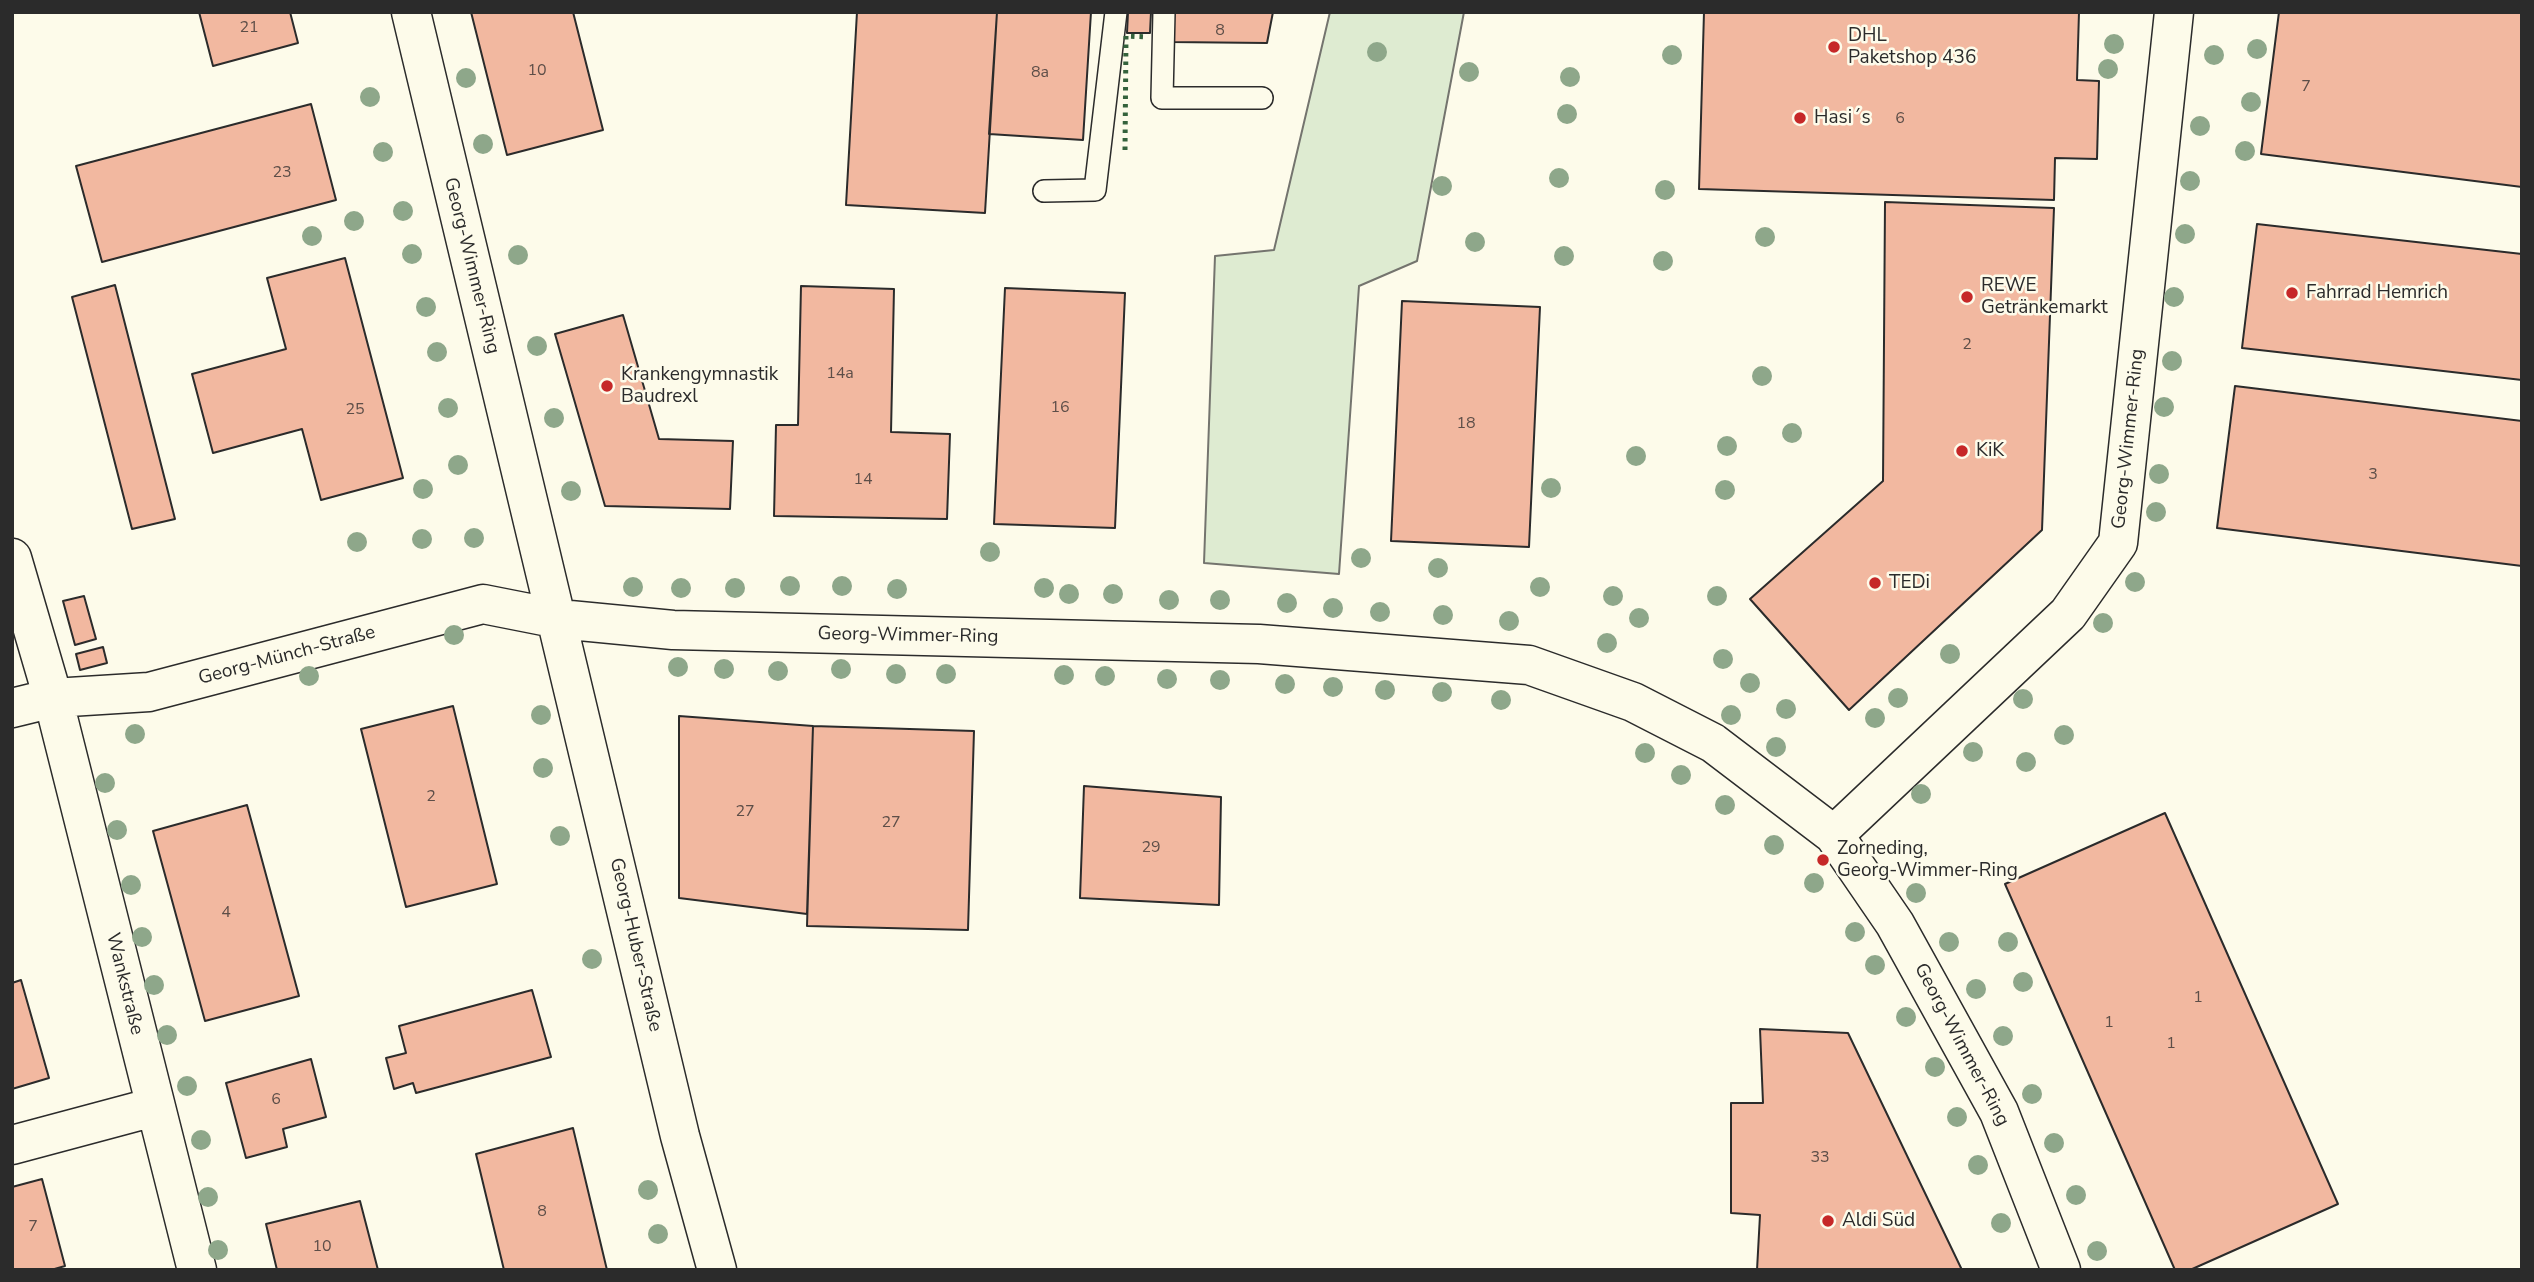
<!DOCTYPE html>
<meta charset="utf-8">
<style>
body{margin:0}
#map{position:relative;width:2534px;height:1282px;overflow:hidden;background:#fdfbea;font-family:"Nunito Sans",sans-serif}
canvas{display:block}
.frame{position:absolute;inset:0;border:14px solid #2b2b2b;pointer-events:none}
</style>
<div id="map">
<canvas width="2534" height="1282"></canvas>
<div class="frame"></div>
</div>
<script>
const c = document.querySelector('canvas').getContext('2d');
c.lineJoin = 'round';
function paint(path, color) {
  c.fillStyle = color;
  c.fill(path, 'evenodd');
}
function stroke(path, color, width, dash) {
  c.strokeStyle = color;
  c.lineWidth = width;
  c.lineCap = dash ? 'butt' : 'round';
  c.setLineDash(dash || []);
  c.stroke(path);
}
function write(font, color, halo, rows, align = 'center') {
  c.font = font + ' "Nunito Sans",sans-serif';
  c.lineWidth = 5;
  c.setLineDash([]);
  c.textBaseline = 'middle';
  c.strokeStyle = halo;
  c.fillStyle = color;
  for (const [text, x, y, turn = 0] of rows) {
    c.save();
    c.translate(x, y);
    c.rotate((+turn || 0) * Math.PI / 180);
    c.textAlign = isNaN(turn) ? turn : align;
    if (halo) c.strokeText(text, 0, 0);
    c.fillText(text, 0, 0);
    c.restore();
  }
}
const green = new Path2D(`
 M 1330,12 L 1464,12 L 1417,261 L 1359,286 L 1339,574 L 1204,563 L 1215,256 L 1274,250 Z`);
paint(green, '#deebd1');
stroke(green, '#74746e', 2);
const building = new Path2D(`
 M 199,12 L 290,12 L 298,43 L 213,66 Z
 M 471,12 L 573,12 L 603,130 L 507,155 Z
 M 857,12 L 997,12 L 985,213 L 846,205 Z
 M 997,12 L 1091,12 L 1083,140 L 989,134 Z
 M 1128,12 L 1151,12 L 1150,33 L 1127,33 Z
 M 1171,12 L 1273,12 L 1267,43 L 1170,42 Z
 M 1704,12 L 2079,12 L 2077,80 L 2099,81 L 2097,159 L 2055,158 L 2054,200 L 1699,189 Z
 M 2279,12 L 2522,12 L 2522,187 L 2261,154 Z
 M 311,104 L 336,200 L 102,262 L 76,166 Z
 M 1885,202 L 2054,208 L 2042,530 L 1849,710 L 1750,599 L 1883,481 Z
 M 2257,224 L 2522,254 L 2522,380 L 2242,348 Z
 M 345,258 L 403,478 L 321,500 L 302,429 L 213,453 L 192,374 L 286,349 L 267,278 Z
 M 115,285 L 175,519 L 132,529 L 72,297 Z
 M 801,286 L 894,289 L 891,432 L 950,434 L 947,519 L 774,516 L 776,425 L 798,425 Z
 M 1005,288 L 1125,293 L 1115,528 L 994,524 Z
 M 1402,301 L 1540,307 L 1529,547 L 1391,541 Z
 M 623,315 L 659,439 L 733,441 L 730,509 L 605,506 L 555,334 Z
 M 2235,386 L 2522,421 L 2522,566 L 2217,528 Z
 M 84,596 L 96,639 L 75,645 L 63,601 Z
 M 103,647 L 107,663 L 80,670 L 76,654 Z
 M 453,706 L 497,884 L 406,907 L 361,729 Z
 M 679,716 L 813,726 L 807,914 L 679,898 Z
 M 813,726 L 974,731 L 968,930 L 807,926 Z
 M 1084,786 L 1221,797 L 1219,905 L 1080,898 Z
 M 247,805 L 299,996 L 205,1021 L 153,831 Z
 M 2165,813 L 2338,1204 L 2190,1270 L 2175,1270 L 2005,884 Z
 M 21,980 L 49,1078 L 12,1089 L 12,983 Z
 M 532,990 L 551,1057 L 416,1093 L 413,1083 L 394,1089 L 386,1058 L 406,1053 L 399,1026 Z
 M 1760,1029 L 1848,1033 L 1962,1270 L 1757,1270 L 1760,1215 L 1731,1213 L 1731,1103 L 1763,1103 Z
 M 311,1059 L 326,1117 L 283,1129 L 287,1147 L 246,1158 L 226,1083 Z
 M 573,1128 L 607,1270 L 504,1270 L 476,1154 Z
 M 42,1179 L 65,1266 L 51,1270 L 12,1270 L 12,1187 Z
 M 360,1201 L 378,1270 L 277,1270 L 266,1224 Z`);
paint(building, '#f2b8a0');
stroke(building, '#2b2b2b', 2);
const service = new Path2D(`
 M 1164,12 L 1162,98 L 1262,98
 M 1044,191 L 1095,190 L 1116,12`);
const minor = new Path2D(`
 M 411,12 L 680,1136 L 717,1270
 M 12,558 L 53,698 L 197,1270
 M 12,708 L 53,698 L 149,692 L 483,604 L 559,619 L 673,630 L 1259,644 L 1529,665 L 1633,702 L 1713,743 L 1834,835 L 1895,924 L 1999,1112 L 2061,1270
 M 1834,835 L 2068,614 L 2118,543 L 2174,12
 M 12,1145 L 154,1107`);
stroke(service, '#2b2b2b', 24);
stroke(minor, '#2b2b2b', 41);
stroke(service, '#fdfbea', 21);
stroke(minor, '#fdfbea', 38);
stroke(new Path2D(`
 M 1125,150 L 1126,36 L 1148,37`), '#34623c', 5, [3.5, 5]);
c.fillStyle = '#8ea78a';
for (const [x, y] of [
 [2114,44],
 [2257,49],
 [1377,52],
 [1672,55],
 [2214,55],
 [2108,69],
 [1469,72],
 [1570,77],
 [466,78],
 [370,97],
 [2251,102],
 [1567,114],
 [2200,126],
 [483,144],
 [2245,151],
 [383,152],
 [1559,178],
 [2190,181],
 [1442,186],
 [1665,190],
 [403,211],
 [354,221],
 [2185,234],
 [312,236],
 [1765,237],
 [1475,242],
 [412,254],
 [518,255],
 [1564,256],
 [1663,261],
 [2174,297],
 [426,307],
 [537,346],
 [437,352],
 [2172,361],
 [1762,376],
 [2164,407],
 [448,408],
 [554,418],
 [1792,433],
 [1727,446],
 [1636,456],
 [458,465],
 [2159,474],
 [1551,488],
 [423,489],
 [1725,490],
 [571,491],
 [2156,512],
 [474,538],
 [422,539],
 [357,542],
 [990,552],
 [1361,558],
 [1438,568],
 [2135,582],
 [790,586],
 [842,586],
 [633,587],
 [1540,587],
 [681,588],
 [735,588],
 [1044,588],
 [897,589],
 [1069,594],
 [1113,594],
 [1613,596],
 [1717,596],
 [1169,600],
 [1220,600],
 [1287,603],
 [1333,608],
 [1380,612],
 [1443,615],
 [1639,618],
 [1509,621],
 [2103,623],
 [454,635],
 [1607,643],
 [1950,654],
 [1723,659],
 [678,667],
 [724,669],
 [841,669],
 [778,671],
 [896,674],
 [946,674],
 [1064,675],
 [309,676],
 [1105,676],
 [1167,679],
 [1220,680],
 [1750,683],
 [1285,684],
 [1333,687],
 [1385,690],
 [1442,692],
 [1898,698],
 [2023,699],
 [1501,700],
 [1786,709],
 [541,715],
 [1731,715],
 [1875,718],
 [135,734],
 [2064,735],
 [1776,747],
 [1973,752],
 [1645,753],
 [2026,762],
 [543,768],
 [1681,775],
 [105,783],
 [1921,794],
 [1725,805],
 [117,830],
 [560,836],
 [1774,845],
 [1814,883],
 [131,885],
 [1916,893],
 [1855,932],
 [142,937],
 [1949,942],
 [2008,942],
 [592,959],
 [1875,965],
 [2023,982],
 [154,985],
 [1976,989],
 [1906,1017],
 [167,1035],
 [2003,1036],
 [1935,1067],
 [187,1086],
 [2032,1094],
 [1957,1117],
 [201,1140],
 [2054,1143],
 [1978,1165],
 [648,1190],
 [2076,1195],
 [208,1197],
 [2001,1223],
 [658,1234],
 [218,1250],
 [2097,1251]
]) {
  c.beginPath();
  c.arc(x, y, 10, 0, 2 * Math.PI);
  c.fill();
}
for (const [x, y, r, color] of [
 [1834,47,7,"#c62828"],
 [1800,118,7,"#c62828"],
 [2292,293,7,"#c62828"],
 [1967,297,7,"#c62828"],
 [607,386,7,"#c62828"],
 [1962,451,7,"#c62828"],
 [1875,583,7,"#c62828"],
 [1823,860,7,"#c62828"],
 [1828,1221,7,"#c62828"]
]) {
  const dot = new Path2D();
  dot.arc(x, y, r, 0, 2 * Math.PI);
  c.fillStyle = color;
  c.fill(dot);
  stroke(dot, '#fdfbea', 2.5);
}
write('16px', '#5d4e48', null, [
 ["21",249,28],
 ["8",1220,31],
 ["10",537,71],
 ["8a",1040,73],
 ["7",2306,87],
 ["6",1900,119],
 ["23",282,173],
 ["2",1967,345],
 ["14a",840,374],
 ["16",1060,408],
 ["25",355,410],
 ["18",1466,424],
 ["3",2373,475],
 ["14",863,480],
 ["2",431,797],
 ["27",745,812],
 ["27",891,823],
 ["29",1151,848],
 ["4",226,913],
 ["1",2198,998],
 ["1",2109,1023],
 ["1",2171,1044],
 ["6",276,1100],
 ["33",1820,1158],
 ["8",542,1212],
 ["7",33,1227],
 ["10",322,1247]
]);
write('19px', '#2b2b2b', '#fdfbea', [
 ["DHL",1848,36],
 ["Paketshop 436",1848,58],
 ["Hasi´s",1814,118],
 ["REWE",1981,286],
 ["Getränkemarkt",1981,308],
 ["Fahrrad Hemrich",2306,293],
 ["Krankengymnastik",621,375],
 ["Baudrexl",621,397],
 ["KiK",1976,451],
 ["TEDi",1889,583],
 ["Zorneding,",1837,849],
 ["Georg-Wimmer-Ring",1837,871],
 ["Aldi Süd",1842,1221]
], 'left');
write('19px', '#2b2b2b', '#fdfbea', [
 ["Georg-Wimmer-Ring",471,266,76],
 ["Georg-Wimmer-Ring",2129,439,-84],
 ["Georg-Wimmer-Ring",908,636,1],
 ["Georg-Münch-Straße",287,656,-15],
 ["Georg-Huber-Straße",635,945,77],
 ["Wankstraße",124,984,76],
 ["Georg-Wimmer-Ring",1961,1045,62]
]);
</script>
